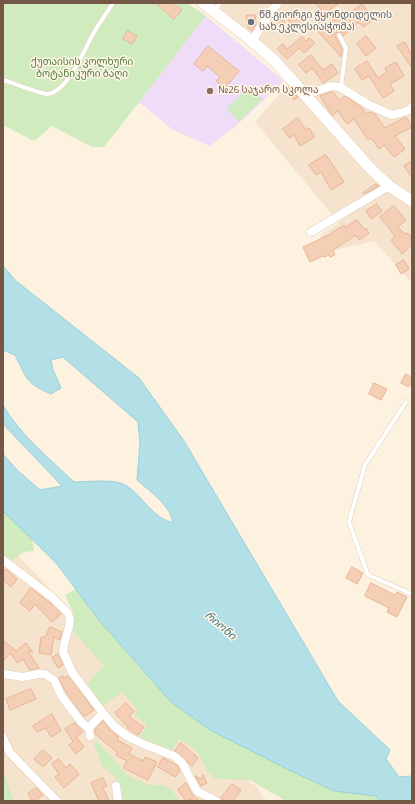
<!DOCTYPE html>
<meta charset="utf-8">
<style>
body{margin:0}
#map{position:relative;width:415px;height:804px;overflow:hidden;background:#fdf2df;font-family:"Titillium Web",sans-serif}
canvas{display:block}
.frame{position:absolute;inset:0;border:4px solid #755746;pointer-events:none}
</style>
<div id="map">
<canvas width="415" height="804"></canvas>
<div class="frame"></div>
</div>
<script>
const c = document.querySelector('canvas').getContext('2d');
c.lineJoin = 'round';
function paint(path, color) {
  c.fillStyle = color;
  c.fill(path, 'evenodd');
}
function stroke(path, color, width, dash) {
  c.strokeStyle = color;
  c.lineWidth = width;
  c.lineCap = dash ? 'butt' : 'round';
  c.setLineDash(dash || []);
  c.stroke(path);
}
function write(font, color, halo, rows, align = 'center') {
  c.font = font + ' "Titillium Web","Noto Sans Georgian",sans-serif';
  c.lineWidth = 3;
  c.setLineDash([]);
  c.textBaseline = 'middle';
  c.strokeStyle = halo;
  c.fillStyle = color;
  for (const [text, x, y, turn = 0] of rows) {
    c.save();
    c.translate(x, y);
    c.rotate((+turn || 0) * Math.PI / 180);
    c.textAlign = isNaN(turn) ? turn : align;
    if (halo) c.strokeText(text, 0, 0);
    c.fillText(text, 0, 0);
    c.restore();
  }
}
paint(new Path2D(`
 M 214,3 L 412,3 L 412,283 L 374,241 L 330,251 L 320,236 L 339,223 L 255,122 L 296,75 Z
 M 3,540 L 65,605 L 132,701 L 256,786 L 266,801 L 3,801 Z`), '#f5e3cd');
paint(new Path2D(`
 M 206,16 L 284,81 L 237,125 L 210,146 L 173,130 L 139,102 Z`), '#efdcf9');
paint(new Path2D(`
 M 3,3 L 187,3 L 206,16 L 104,147 L 92,147 L 52,126 L 34,141 L 3,125 Z
 M 249,86 L 262,99 L 239,122 L 227,109 Z
 M 3,511 L 32,539 L 34,551 L 25,552 L 10,561 L 3,554 Z
 M 76,589 L 98,619 L 171,702 L 210,730 L 291,771 L 334,791 L 376,796 L 380,801 L 286,801 L 250,780 L 216,779 L 207,772 L 201,758 L 195,749 L 179,739 L 172,750 L 139,737 L 147,725 L 135,716 L 137,709 L 122,692 L 102,706 L 87,684 L 104,666 L 73,631 L 73,612 L 65,595 Z
 M 96,740 L 128,776 L 149,785 L 163,785 L 172,790 L 179,801 L 124,801 L 119,783 L 112,774 L 102,766 L 94,744 Z
 M 3,771 L 14,801 L 3,801 Z`), '#d0ebbe');
const water = new Path2D(`
 M 3,266 L 16,281 L 139,378 L 184,441 L 338,701 L 390,750 L 386,759 L 399,777 L 412,776 L 412,801 L 380,801 L 376,796 L 334,791 L 291,771 L 210,730 L 171,702 L 98,619 L 57,564 L 3,511 L 3,454 L 17,470 L 40,490 L 62,486 L 3,424 L 3,405 C 19,434 50,459 74,482 C 88,482 116,478 127,486 C 144,498 153,518 173,523 C 170,505 151,492 137,480 L 140,443 L 138,422 L 63,357 L 51,360 L 53,370 L 61,388 L 51,394 C 25,383 27,378 15,355 L 3,350 Z`);
paint(water, '#b3dfe7');
stroke(water, '#99cfda', 1);
const building = new Path2D(`
 M 156,3 L 173,3 L 182,10 L 174,19 Z
 M 316,3 L 339,3 L 324,14 Z
 M 362,4 L 374,19 L 363,27 L 359,22 L 343,36 L 340,32 L 336,33 L 336,37 L 342,49 L 341,57 L 314,27 L 322,21 L 326,26 L 341,13 L 345,17 Z
 M 297,10 L 306,20 L 296,30 L 287,19 Z
 M 277,14 L 285,22 L 276,31 L 269,24 Z
 M 255,15 L 256,24 L 252,31 L 248,28 L 246,16 Z
 M 128,31 L 137,36 L 132,44 L 123,39 Z
 M 366,36 L 376,48 L 366,56 L 357,44 Z
 M 302,37 L 306,41 L 309,38 L 315,43 L 304,53 L 299,48 L 287,59 L 277,49 L 283,44 L 287,49 Z
 M 405,42 L 412,56 L 412,68 L 397,46 Z
 M 208,46 L 239,71 L 225,88 L 216,81 L 220,77 L 207,66 L 203,71 L 194,64 Z
 M 311,55 L 323,70 L 332,64 L 338,73 L 323,83 L 312,68 L 306,73 L 299,65 Z
 M 367,61 L 378,78 L 387,72 L 385,68 L 396,62 L 404,76 L 390,84 L 394,91 L 383,98 L 369,76 L 362,80 L 355,69 Z
 M 289,88 L 298,97 L 294,100 L 285,91 Z
 M 332,92 L 333,92 L 339,100 L 345,96 L 361,107 L 366,114 L 370,112 L 375,114 L 385,128 L 406,117 L 412,127 L 395,136 L 405,149 L 394,157 L 384,145 L 379,149 L 371,138 L 368,140 L 354,119 L 347,124 L 338,111 L 332,115 L 320,96 Z
 M 298,118 L 306,130 L 309,128 L 315,137 L 300,146 L 294,135 L 289,138 L 283,129 Z
 M 326,155 L 344,182 L 331,190 L 321,172 L 316,175 L 309,165 Z
 M 412,161 L 412,178 L 404,166 Z
 M 376,184 L 379,186 L 364,194 L 363,193 Z
 M 377,204 L 382,211 L 371,219 L 366,211 Z
 M 394,206 L 406,220 L 398,227 L 404,233 L 409,234 L 411,237 L 411,241 L 412,245 L 402,254 L 391,240 L 395,236 L 380,217 Z
 M 357,220 L 364,229 L 366,228 L 369,233 L 359,240 L 356,235 L 333,250 L 335,255 L 330,257 L 329,255 L 324,257 L 323,256 L 310,262 L 303,247 L 331,234 L 331,233 L 344,225 L 345,227 Z
 M 404,260 L 409,269 L 401,274 L 396,265 Z
 M 406,374 L 412,378 L 412,381 L 409,387 L 401,383 Z
 M 374,383 L 387,389 L 381,400 L 369,394 Z
 M 352,567 L 363,573 L 357,584 L 346,578 Z
 M 6,569 L 17,579 L 11,587 L 3,580 L 3,573 Z
 M 371,583 L 395,595 L 397,592 L 407,597 L 397,617 L 387,612 L 389,608 L 365,596 Z
 M 31,588 L 49,602 L 61,614 L 52,622 L 35,604 L 30,611 L 20,603 Z
 M 50,627 L 62,632 L 60,640 L 54,637 L 51,655 L 39,653 L 41,637 L 45,637 Z
 M 3,640 L 16,651 L 26,643 L 33,652 L 28,651 L 39,668 L 30,670 L 23,659 L 18,663 L 10,653 L 3,661 Z
 M 58,654 L 63,665 L 58,668 L 52,658 Z
 M 63,676 L 64,678 L 68,676 L 94,710 L 84,717 L 64,689 L 59,678 Z
 M 31,689 L 36,699 L 10,710 L 6,699 Z
 M 126,703 L 134,711 L 129,717 L 144,727 L 138,735 L 127,728 L 128,727 L 115,713 Z
 M 52,714 L 61,731 L 51,737 L 46,728 L 37,732 L 33,726 Z
 M 103,721 L 110,730 L 119,737 L 117,740 L 132,748 L 129,754 L 143,761 L 145,757 L 157,762 L 148,780 L 123,768 L 127,761 L 116,755 L 117,752 L 95,734 L 95,730 Z
 M 75,723 L 83,732 L 76,737 L 84,747 L 76,754 L 69,745 L 73,741 L 65,729 Z
 M 181,743 L 198,758 L 192,766 L 175,751 Z
 M 43,750 L 52,758 L 43,767 L 34,759 Z
 M 163,758 L 173,763 L 178,766 L 180,771 L 175,777 L 158,767 Z
 M 59,759 L 66,768 L 70,764 L 79,774 L 64,788 L 55,777 L 59,774 L 52,764 Z
 M 203,775 L 207,783 L 201,786 L 195,776 L 201,779 Z
 M 103,778 L 107,786 L 103,788 L 109,801 L 99,801 L 91,783 Z
 M 186,783 L 192,794 L 199,801 L 195,801 L 190,799 L 186,801 L 178,790 Z
 M 232,784 L 241,790 L 233,801 L 225,801 L 221,798 Z
 M 36,788 L 43,795 L 35,801 L 33,801 L 28,794 Z`);
paint(building, '#f4cfb6');
stroke(building, '#e8b595', 1);
const service = new Path2D(`
 M 214,11 L 220,3
 M 339,35 L 346,48 L 341,87
 M 3,80 C 11,82 41,94 47,94 C 68,92 84,50 93,34 C 99,24 106,14 113,3
 M 406,402 L 365,465 L 349,522 L 368,575 L 412,594`);
const minor = new Path2D(`
 M 252,41 L 269,14 L 278,3
 M 306,95 L 331,86 L 340,87 L 369,105 L 392,115 L 407,111 L 412,107
 M 311,232 L 389,186
 M 3,560 L 53,598 L 68,613 L 70,620 L 69,627 L 64,645 L 63,652 L 72,672 L 103,713 L 114,726 L 127,736 L 143,744 L 174,756 L 182,763 L 197,791 L 216,801
 M 3,674 L 23,677 L 38,674 L 45,674 L 54,680 L 62,697 L 82,723 L 89,728
 M 90,736 L 89,728 L 103,713
 M 3,738 L 10,753 L 57,801
 M 116,786 L 118,801`);
const secondary = new Path2D(`
 M 203,3 L 252,41 L 274,60 L 369,167 L 389,186 L 412,201`);
stroke(service, '#e2cebb', 5);
stroke(minor, '#e2cebb', 9);
stroke(secondary, '#e7cfb9', 12);
stroke(service, '#fff', 4);
stroke(minor, '#fff', 8);
stroke(secondary, '#fff', 11);
for (const [x, y, r, color] of [
 [251,22,4,"#6b7280"],
 [210,91,4,"#8d6e63"]
]) {
  const dot = new Path2D();
  dot.arc(x, y, r, 0, 2 * Math.PI);
  c.fillStyle = color;
  c.fill(dot);
  stroke(dot, '#fff6e7', 1.5);
}
write('10px', '#5b616d', '#fff6e7', [
 ["წმ.გიორგი ჭყონდიდელის",259,16],
 ["სახ.ეკლესია(ჭომა)",259,28]
], 'left');
write('10px', '#4f7b3d', '#fff6e7', [
 ["ქუთაისის კოლხური",82,63],
 ["ბოტანიკური ბაღი",82,75]
]);
write('10px', '#785e54', '#fff6e7', [
 ["№26 საჯარო სკოლა",218,91]
], 'left');
write('italic 11px', '#3b7783', '#fff6e7', [
 ["რიონი",220,626,41]
]);
</script>
